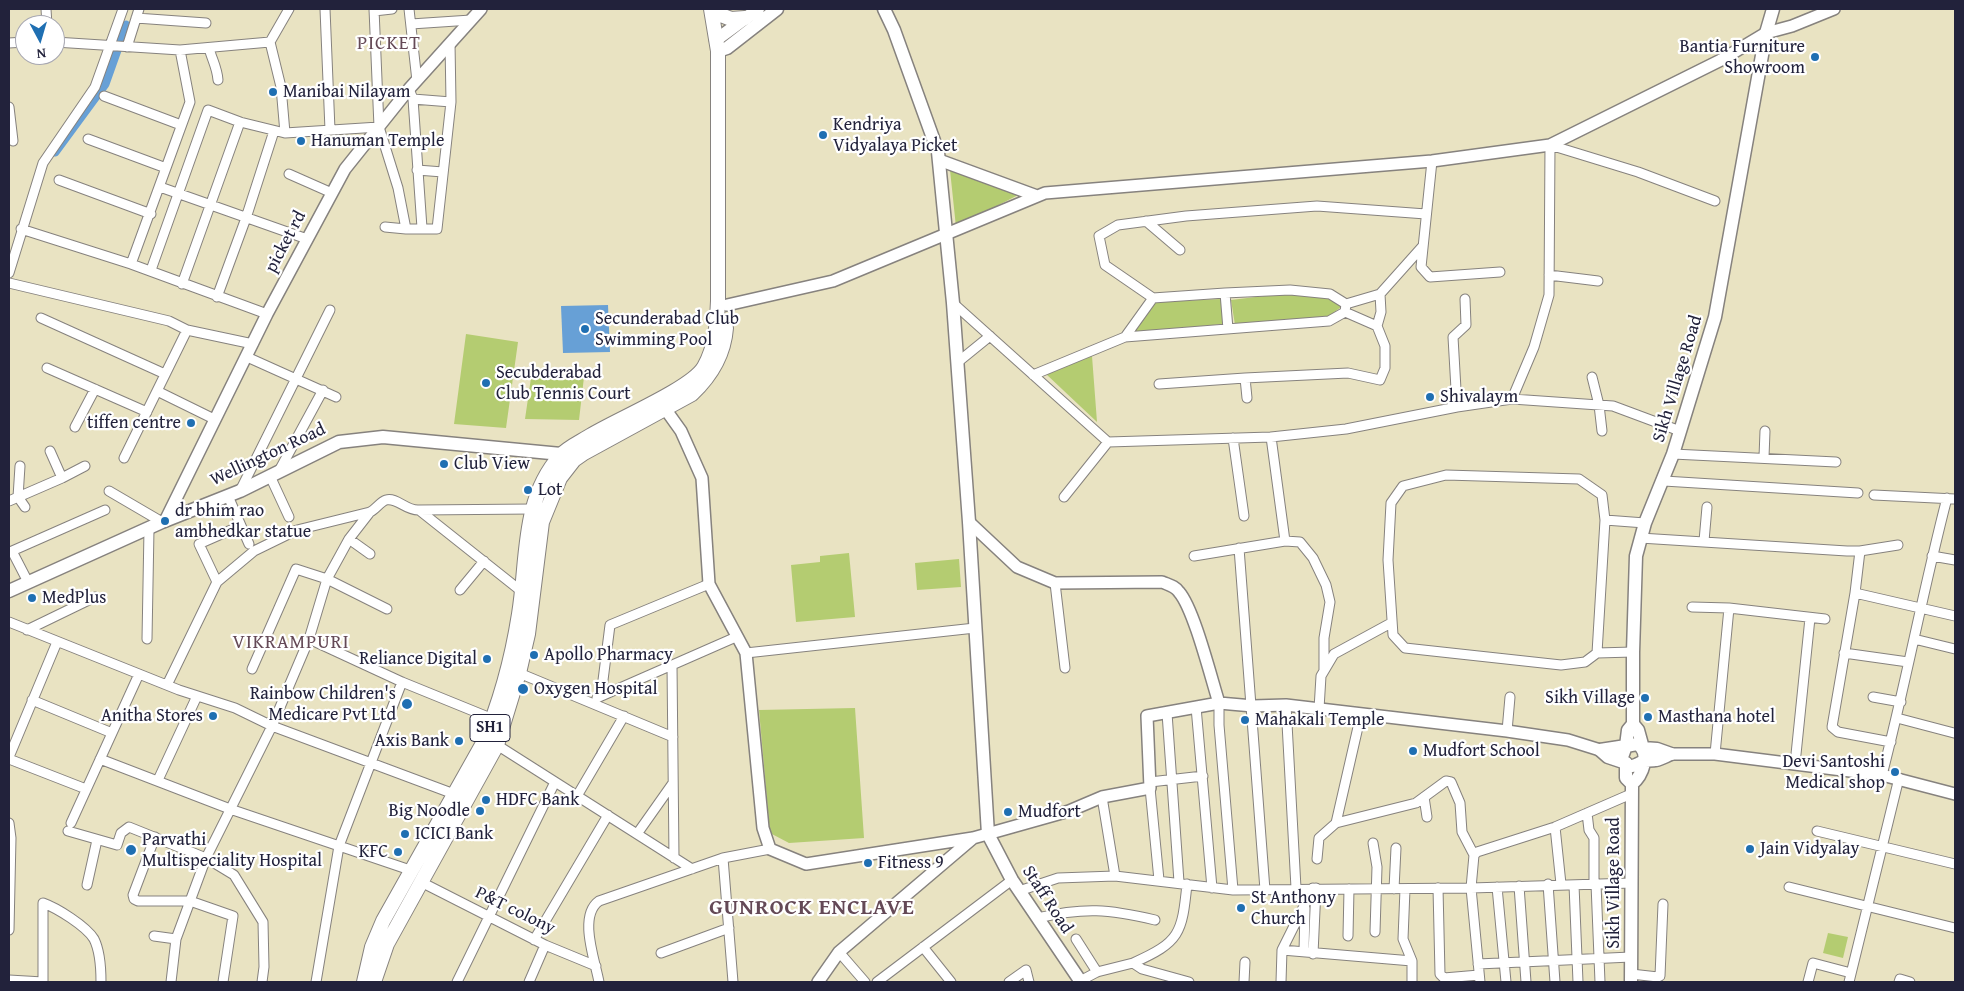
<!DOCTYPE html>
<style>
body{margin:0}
#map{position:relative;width:1964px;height:991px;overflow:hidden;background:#e9e3c2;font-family:"Gentium Book Plus",serif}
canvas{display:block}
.frame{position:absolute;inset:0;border:10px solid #22223b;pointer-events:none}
.north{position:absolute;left:15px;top:15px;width:50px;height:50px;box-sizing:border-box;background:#fff;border:1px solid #a7a7b1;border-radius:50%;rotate:174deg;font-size:14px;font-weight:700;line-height:20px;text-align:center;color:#22223b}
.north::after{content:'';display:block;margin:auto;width:18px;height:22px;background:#1f6fb2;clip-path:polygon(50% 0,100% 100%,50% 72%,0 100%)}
</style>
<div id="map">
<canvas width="1964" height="991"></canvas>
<div class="frame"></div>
<div class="north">N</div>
</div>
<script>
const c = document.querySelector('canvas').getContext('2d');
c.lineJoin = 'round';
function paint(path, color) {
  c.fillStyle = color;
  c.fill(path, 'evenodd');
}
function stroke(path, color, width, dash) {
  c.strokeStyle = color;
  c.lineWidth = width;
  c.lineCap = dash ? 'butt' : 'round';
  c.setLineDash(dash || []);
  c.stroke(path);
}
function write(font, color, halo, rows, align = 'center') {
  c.font = font + ' "Gentium Book Plus",serif';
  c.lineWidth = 4.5;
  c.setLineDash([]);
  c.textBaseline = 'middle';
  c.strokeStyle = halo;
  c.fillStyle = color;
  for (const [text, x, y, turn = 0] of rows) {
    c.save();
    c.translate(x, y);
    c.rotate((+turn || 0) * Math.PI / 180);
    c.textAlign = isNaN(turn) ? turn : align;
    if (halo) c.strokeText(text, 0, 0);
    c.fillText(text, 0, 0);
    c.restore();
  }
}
paint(new Path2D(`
 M 950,170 L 953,170 L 1020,194 L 956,227 Z
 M 1288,293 L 1332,298 L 1341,307 L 1328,317 L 1235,325 L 1231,300 Z
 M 1221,299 L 1223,324 L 1132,333 L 1156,302 Z
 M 466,334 L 518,342 L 506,428 L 454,424 Z
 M 1092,356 L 1097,422 L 1046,374 Z
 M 532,371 L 584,377 L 579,420 L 525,419 Z
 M 849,553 L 855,617 L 796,622 L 791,565 L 820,562 L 820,556 Z
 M 959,559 L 961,587 L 917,590 L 915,563 Z
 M 855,708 L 864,838 L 789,843 L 770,833 L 759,710 Z
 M 1828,933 L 1848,937 L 1843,958 L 1823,953 Z`), '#b4cc71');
paint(new Path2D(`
 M 608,305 L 610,352 L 563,353 L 561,306 Z`), '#67a0d6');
stroke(new Path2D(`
 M 55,152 L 105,84 L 126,25`), '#67a0d6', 9);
const minor = new Path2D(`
 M 46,9 L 47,25
 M 325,9 L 330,130
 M 374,9 L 379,127 L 398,188 L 406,229 L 437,229 L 451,102 L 450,43
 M 409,9 L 417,81
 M 374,11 L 392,9
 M 136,18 L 206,23
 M 411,24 L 471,20
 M 55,42 L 180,50 L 270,42 L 281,87 L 285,133 L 240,122 L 182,284
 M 270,42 L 289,9
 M 9,43 L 25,42
 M 127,47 L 139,9
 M 209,48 C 212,60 217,67 218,80
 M 409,89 L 413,99 L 422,228
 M 104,96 L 181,125
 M 413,99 L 451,102
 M 9,107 L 13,141
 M 285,133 L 379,127
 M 88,139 L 166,168
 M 1432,161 L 1421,267 L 1430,277 L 1500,272
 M 417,170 L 443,172
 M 289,174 L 332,193
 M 59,180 L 151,214
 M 160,187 L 307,239
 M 1146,221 L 1180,250
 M 385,227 L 406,229
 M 21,229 L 131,264 L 190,102 L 180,50
 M 131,264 L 267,314
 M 151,270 L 208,110 L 240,122
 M 9,273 L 43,163 L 95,87 L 123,9
 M 1549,275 L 1598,281
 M 9,283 L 169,321 L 187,330 L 253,344
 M 1225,293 L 1290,290 L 1330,294 L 1346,304
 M 217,297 L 246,218 L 274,131
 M 1153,298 L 1105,265 L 1099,236 L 1118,225 L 1186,216 L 1317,206 L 1426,214
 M 953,303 L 1108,442 L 1271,437 L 1346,429 L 1457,407 L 1512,399 L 1613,406 L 1680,431
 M 41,318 L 165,374
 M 1377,326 L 1345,312 L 1346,304 L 1380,294 L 1422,247
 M 1125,337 L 1153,298 L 1225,293 L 1228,329
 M 247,357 L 336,397
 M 958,362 L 990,336
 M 47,368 L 147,412
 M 1033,375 L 1125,337 L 1329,321 L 1345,312
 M 1592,377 L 1599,405 L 1602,431
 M 1245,378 L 1348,373 L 1380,380 L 1385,368 L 1385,346 L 1377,326 L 1381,312 L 1380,294
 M 1159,384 L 1245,378 L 1247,398
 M 157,391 L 214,419
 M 1512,399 L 1534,347 L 1549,295 L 1550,145 L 1638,172 L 1715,201
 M 1457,407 L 1453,337 L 1466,325 L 1465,299
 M 75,427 L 95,389
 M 1233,438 L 1244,516
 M 50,451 L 62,478
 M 1673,454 L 1836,462
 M 1764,457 L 1765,431
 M 124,458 L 187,330
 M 20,466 L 18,497 L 25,507
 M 279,471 L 323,390
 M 270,476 L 289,517
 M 1664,481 L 1858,493
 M 109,491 L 162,522
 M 240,491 L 330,310
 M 1874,495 L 1955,499
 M 228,496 L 249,544
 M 1064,497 L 1108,442
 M 9,501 L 62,478 L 85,466
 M 370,512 C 376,509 380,502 386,500 C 397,497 406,511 419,510
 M 1605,520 L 1645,523
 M 1640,538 L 1847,551 L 1860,551 L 1898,545
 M 349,539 L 370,554
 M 1285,541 L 1300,542 L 1313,558 L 1326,585 L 1330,602 L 1324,638 L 1324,671
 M 1704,541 L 1707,507
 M 1239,548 L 1265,890
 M 1860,551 L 1855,593 L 1955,616
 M 1194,556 L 1285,541 L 1271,437
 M 1932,556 L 1955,560
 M 28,582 L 12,551 L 105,510
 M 217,582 L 199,544 L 240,526
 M 1055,583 L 1065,668
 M 460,590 L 484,561
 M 521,591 L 419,510 L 533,509
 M 1855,593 L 1832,727 L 1838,732 L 1891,742
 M 1692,607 L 1729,608 L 1825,619
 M 9,622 L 179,690 L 235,708 L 272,726 L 454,794
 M 27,630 L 95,597
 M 147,639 L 149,529
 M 309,639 L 402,682 L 493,719
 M 1914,639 L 1955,649
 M 746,653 L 975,628
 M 1597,653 L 1585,662 L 1561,665 L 1405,648 L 1393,635 L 1388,560 L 1391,503 L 1403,486 L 1446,475 L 1579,479 L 1602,495 L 1605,520 L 1597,653 L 1633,652
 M 1844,653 L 1908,662
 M 672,665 L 674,858
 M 252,669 L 296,569 L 327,579 L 387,609
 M 519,673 L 673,737
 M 167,685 L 217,582 L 254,551 L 297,530 L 370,512 L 349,539 L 327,579 L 309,639 L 272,726 L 206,858 L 176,939 L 171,982
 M 601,696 L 610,625 L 709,584
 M 1873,697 L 1901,702
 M 597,698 L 736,637
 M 32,700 L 112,733
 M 1219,703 L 1219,725 L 1233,890
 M 1286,705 L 1296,888
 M 1196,707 L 1212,888
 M 1319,709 L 1321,676 L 1334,654 L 1391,623
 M 1167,713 L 1179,882
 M 1897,718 L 1954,733
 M 1507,731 L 1510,697
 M 497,745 L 692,869
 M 1715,754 L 1729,608
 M 9,757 L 57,642
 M 9,759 L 86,789
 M 100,759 L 230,809 L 410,870
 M 1795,764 L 1810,618
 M 1882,775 C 1906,683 1923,590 1947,498
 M 158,780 L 197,696
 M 1150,782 L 1203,776
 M 1150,788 L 1159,880
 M 577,796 L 624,716
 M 1102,797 L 1115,876
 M 1424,797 L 1427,817
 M 1587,813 L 1589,830 L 1594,838 L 1594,884
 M 9,823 L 11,838 L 9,930
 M 71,823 L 139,674
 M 1336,823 L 1361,714
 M 1555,827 L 1561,884
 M 68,831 L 117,845 L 121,833 L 129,827 L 206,858 L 234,875 L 263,922 L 264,967 L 262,982
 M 1817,831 L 1955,864
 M 637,834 L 673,783
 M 155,837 L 133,895 L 134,899 L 138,901 L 190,901 L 233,916 L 223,982
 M 1373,843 L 1377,867 L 1375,932
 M 1317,859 L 1319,838 L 1336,823 L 1416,803 L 1446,781 L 1451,782 L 1460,803 L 1462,832 L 1474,855
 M 421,882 L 545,945 L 596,966
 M 1548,884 L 1555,982
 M 1596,884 L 1600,982
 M 87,885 L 97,840
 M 1574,885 L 1578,982
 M 1519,886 L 1526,982
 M 1497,887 L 1506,982
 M 1789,887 L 1955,928
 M 1313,888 L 1282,950 L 1412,961 L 1403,939 L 1405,889
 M 1438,888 L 1440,974 L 1444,978 L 1479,975
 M 1394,889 L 1396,848
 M 1019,891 L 1058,878 L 1115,876 L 1233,890 L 1471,888 L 1632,883
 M 1037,918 C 1085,907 1108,909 1155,920
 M 154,936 L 176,939
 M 1348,936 L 1349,889
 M 1076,939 L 1097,972
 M 534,940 L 608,815
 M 923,947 L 951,982
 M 839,952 L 865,982
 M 1304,952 L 1305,908
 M 661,953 L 729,928
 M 1313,954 L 1316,888
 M 1133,963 C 1180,942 1182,934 1187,884
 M 1478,964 L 1631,957
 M 1631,974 L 1658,977 L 1660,976 L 1663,904
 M 9,980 L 43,982
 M 1080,981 L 1097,972 L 1133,963 L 1142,969 L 1189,982
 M 43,982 L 43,903 C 57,908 86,926 94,939 C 100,951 101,969 101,982
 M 316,982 L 339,846 L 402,682
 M 457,982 L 555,782
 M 529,982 L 545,945
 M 599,982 C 595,960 578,916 599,901 L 723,858
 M 733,982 L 723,858 L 770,849
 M 877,982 L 1012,880
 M 1009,982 L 1026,970 L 1029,982
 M 1244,982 L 1245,962
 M 1281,982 L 1282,950
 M 1412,982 L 1412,961
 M 1480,982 L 1471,888 L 1474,855 L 1477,852 L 1555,827 L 1631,794
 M 1808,982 L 1813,963 L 1851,973
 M 1849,982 L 1899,778
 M 1899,982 L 1900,979 L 1910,982`);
const tertiary = new Path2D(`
 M 939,160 L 1037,196
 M 727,305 L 833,281 L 1045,193 L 1432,161 L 1550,145 L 1721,60 L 1766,33 L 1792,26 L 1834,9
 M 666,410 L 681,431 L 702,478 L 709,584 L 746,653 L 763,828 L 770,849 L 806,864 L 973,838 L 1069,811 L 1102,797 L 1150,788 L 1147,716 L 1219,703 L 1253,706 L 1286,705 L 1507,731 L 1568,740 L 1600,750
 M 165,521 L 267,314 L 345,169 L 409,89 L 481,9
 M 969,522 L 1017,567 L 1055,583 L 1162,582 C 1169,585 1175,586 1179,592 C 1194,609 1211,678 1219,703
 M 1671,754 L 1715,754 L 1882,775 L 1955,794
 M 818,982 L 839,952 L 972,839`);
const secondary = new Path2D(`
 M 884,9 L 894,30 L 938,152 L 953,303 L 969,522 L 988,834 L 1012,880 L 1081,982
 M 716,40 L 758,9
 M 718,51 L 727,48 L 777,9
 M 9,591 L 162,522 L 240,491 L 339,442 L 383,437 L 561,454 L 570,458
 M 1633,724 L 1633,652 L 1636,556 L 1645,523 L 1673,454 L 1715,317 L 1766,33 L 1773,9
 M 1633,724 L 1638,730 L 1643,748 L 1657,749 L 1671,754
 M 1632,784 C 1642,776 1652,752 1637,744 L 1626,746 L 1622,757 C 1627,772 1635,765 1644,761 C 1647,760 1652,761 1656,760 C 1661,759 1666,756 1671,754
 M 1632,784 L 1626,778 L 1626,763 L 1608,757 L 1600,750 L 1626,746 L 1628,730 L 1633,724
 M 1631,982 L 1632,784`);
const primary = new Path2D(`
 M 721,15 L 731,19 L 745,18
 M 364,982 L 372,947 L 383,921 L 482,745 C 500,703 512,659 519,614 C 528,560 521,500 560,456 C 567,448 580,442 588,437 C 615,420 691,389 704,367 C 716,346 717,324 718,301 L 718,51 L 711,9
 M 374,982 L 387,944 L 497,745 L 519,673 L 528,634 L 542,522 L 560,478 L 574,460 L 584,453 L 692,394 C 711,376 724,355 726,328`);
stroke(minor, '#86827e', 11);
stroke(tertiary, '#86827e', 14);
stroke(secondary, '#86827e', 15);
stroke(primary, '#86827e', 16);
stroke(minor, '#fff', 9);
stroke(tertiary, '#fff', 11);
stroke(secondary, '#fff', 12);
stroke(primary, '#fff', 14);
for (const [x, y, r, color] of [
 [1815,57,5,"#1f6fb2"],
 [273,92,5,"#1f6fb2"],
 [823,135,5,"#1f6fb2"],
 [301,141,5,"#1f6fb2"],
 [585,329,5,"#1f6fb2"],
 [486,383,5,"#1f6fb2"],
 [1430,397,5,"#1f6fb2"],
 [191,423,5,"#1f6fb2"],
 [444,464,5,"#1f6fb2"],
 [528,490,5,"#1f6fb2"],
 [165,521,5,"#1f6fb2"],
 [32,598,5,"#1f6fb2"],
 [534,655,5,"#1f6fb2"],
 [487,659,5,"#1f6fb2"],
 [523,689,6,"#1f6fb2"],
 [1645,698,5,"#1f6fb2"],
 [407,704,6,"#1f6fb2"],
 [213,716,5,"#1f6fb2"],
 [1648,717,5,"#1f6fb2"],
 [1245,720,5,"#1f6fb2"],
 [459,741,5,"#1f6fb2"],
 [1413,751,5,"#1f6fb2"],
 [1895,772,5,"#1f6fb2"],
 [486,800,5,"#1f6fb2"],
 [480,811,5,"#1f6fb2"],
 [1008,812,5,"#1f6fb2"],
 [405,834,5,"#1f6fb2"],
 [1750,849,5,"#1f6fb2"],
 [131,850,6,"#1f6fb2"],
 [398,852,5,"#1f6fb2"],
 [868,863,5,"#1f6fb2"],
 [1241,908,5,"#1f6fb2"]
]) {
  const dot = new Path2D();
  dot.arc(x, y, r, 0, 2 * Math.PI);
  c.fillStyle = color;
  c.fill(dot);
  stroke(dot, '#fff', 2);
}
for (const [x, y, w] of [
 [490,728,40]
]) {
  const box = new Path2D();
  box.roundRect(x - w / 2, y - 13.5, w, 27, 4);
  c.fillStyle = '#fff';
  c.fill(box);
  stroke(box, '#22223b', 1);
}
write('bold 16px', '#22223b', null, [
 ["SH1",490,728]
]);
write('18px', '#22223b', '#fff', [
 ["Bantia Furniture",1805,47,"right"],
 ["Showroom",1805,68,"right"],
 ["Manibai Nilayam",283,92],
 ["Kendriya",833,125],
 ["Vidyalaya Picket",833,146],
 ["Hanuman Temple",311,141],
 ["Secunderabad Club",595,319],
 ["Swimming Pool",595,340],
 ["Secubderabad",496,373],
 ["Club Tennis Court",496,394],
 ["Shivalaym",1440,397],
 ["tiffen centre",181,423,"right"],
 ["Club View",454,464],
 ["Lot",538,490],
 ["dr bhim rao",175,511],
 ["ambhedkar statue",175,532],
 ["MedPlus",42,598],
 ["Apollo Pharmacy",544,655],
 ["Reliance Digital",477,659,"right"],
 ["Oxygen Hospital",534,689],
 ["Rainbow Children's",396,694,"right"],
 ["Medicare Pvt Ltd",396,715,"right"],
 ["Sikh Village",1635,698,"right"],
 ["Anitha Stores",203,716,"right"],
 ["Masthana hotel",1658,717],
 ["Mahakali Temple",1255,720],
 ["Axis Bank",449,741,"right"],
 ["Mudfort School",1423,751],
 ["Devi Santoshi",1885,762,"right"],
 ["Medical shop",1885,783,"right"],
 ["HDFC Bank",496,800],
 ["Big Noodle",470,811,"right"],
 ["Mudfort",1018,812],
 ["ICICI Bank",415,834],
 ["Parvathi",142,840],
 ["Multispeciality Hospital",142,861],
 ["Jain Vidyalay",1760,849],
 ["KFC",388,852,"right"],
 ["Fitness 9",878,863],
 ["St Anthony",1251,898],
 ["Church",1251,919]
], 'left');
write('18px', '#22223b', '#fff', [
 ["picket rd",286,242,-62],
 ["Sikh Village Road",1678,379,-73],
 ["Wellington Road",268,455,-25],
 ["Sikh Village Road",1614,883,-90],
 ["Staff Road",1047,900,57],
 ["P&T colony",515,911,26]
]);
c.letterSpacing = '1px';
write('19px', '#644956', '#fff', [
 ["PICKET",389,44],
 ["VIKRAMPURI",291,643]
]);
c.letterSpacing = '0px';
c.letterSpacing = '1px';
write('bold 22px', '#644956', '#fff', [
 ["GUNROCK ENCLAVE",812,908]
]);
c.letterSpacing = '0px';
</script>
